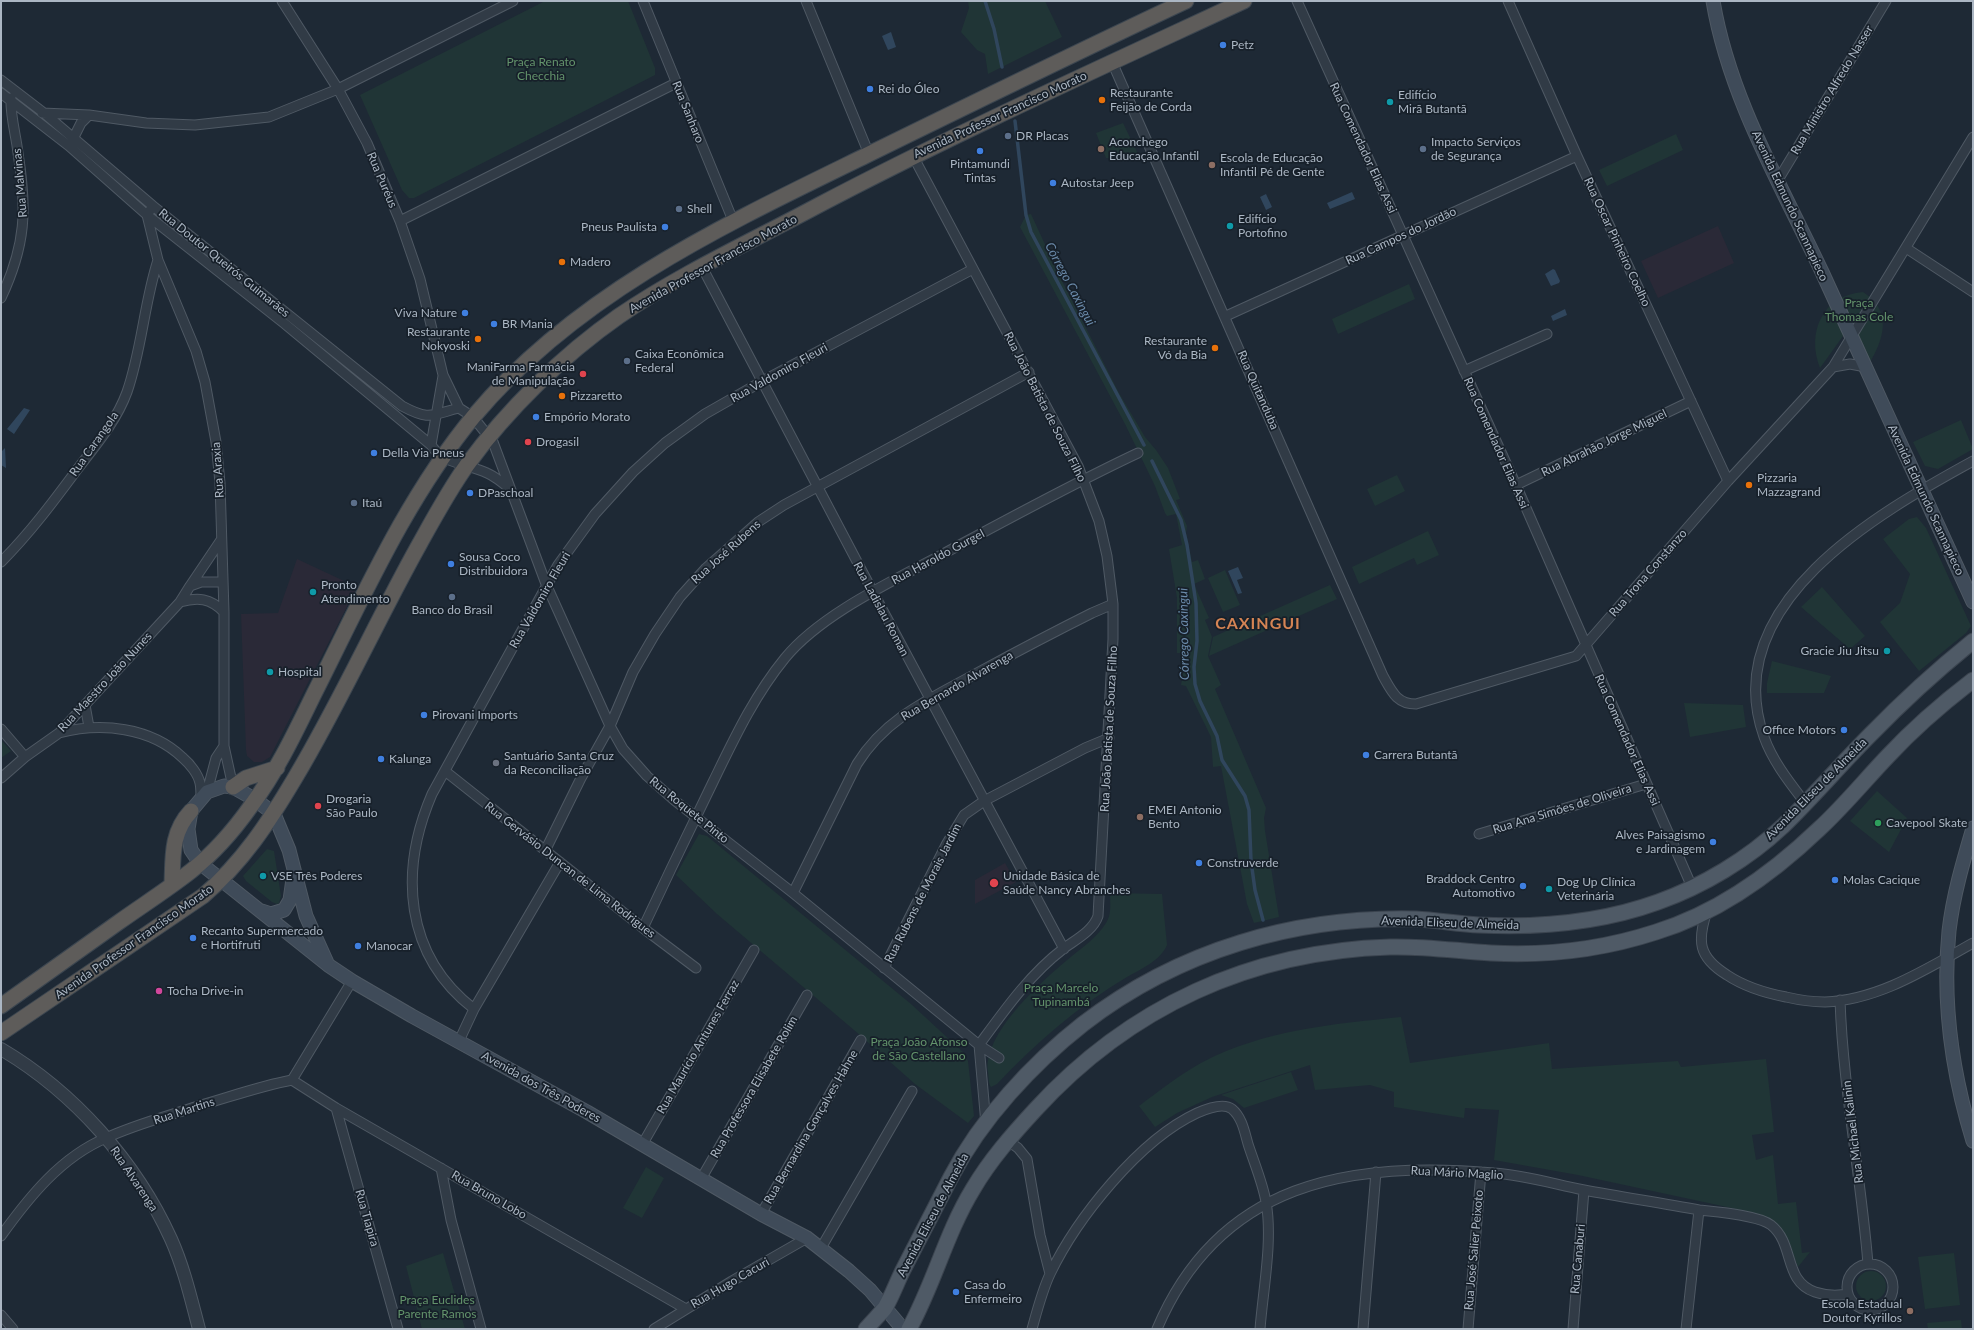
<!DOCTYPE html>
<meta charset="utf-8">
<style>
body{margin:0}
#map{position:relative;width:1974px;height:1330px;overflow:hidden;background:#1e2935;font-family:Lato,sans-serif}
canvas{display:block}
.frame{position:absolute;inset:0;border:2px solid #abb6c3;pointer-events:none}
</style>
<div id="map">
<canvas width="1974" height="1330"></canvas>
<div class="frame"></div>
</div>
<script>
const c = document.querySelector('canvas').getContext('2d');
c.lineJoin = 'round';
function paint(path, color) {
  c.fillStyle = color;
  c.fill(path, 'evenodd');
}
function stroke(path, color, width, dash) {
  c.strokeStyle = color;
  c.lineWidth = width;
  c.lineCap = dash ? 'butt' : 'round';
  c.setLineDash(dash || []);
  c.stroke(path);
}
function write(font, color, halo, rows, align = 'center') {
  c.font = font + ' Lato,sans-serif';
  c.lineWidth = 3.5;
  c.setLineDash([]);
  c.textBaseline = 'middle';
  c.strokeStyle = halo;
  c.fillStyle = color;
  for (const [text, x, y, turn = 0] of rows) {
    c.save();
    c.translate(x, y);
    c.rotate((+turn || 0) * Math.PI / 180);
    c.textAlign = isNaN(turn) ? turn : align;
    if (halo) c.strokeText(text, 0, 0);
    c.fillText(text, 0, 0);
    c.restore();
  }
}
paint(new Path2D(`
 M 1718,226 L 1734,263 L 1658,298 L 1641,261 Z
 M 297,559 L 357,587 L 270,757 L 262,762 L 254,762 L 247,756 L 246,750 L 241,614 L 278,613 Z
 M 1005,863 L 1016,882 L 975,904 L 975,880 Z`), '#2a2937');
paint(new Path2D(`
 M 545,1 L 628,1 L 655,68 L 655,75 L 414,198 L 409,198 L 402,190 L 360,95 Z
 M 968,1 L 1045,1 L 1062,37 L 988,74 L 985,54 L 977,50 L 961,32 L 969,8 Z
 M 1123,123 L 1138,154 L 1125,159 L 1106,158 L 1096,133 Z
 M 1676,134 L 1683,150 L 1607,186 L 1599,170 Z
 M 1031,214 L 1060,277 L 1119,393 L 1145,437 L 1156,450 L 1168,468 L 1180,499 L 1176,500 L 1187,526 L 1186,533 L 1192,562 L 1198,560 L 1205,579 L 1194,584 L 1209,618 L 1205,620 L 1212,637 L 1208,656 L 1221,685 L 1215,689 L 1266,808 L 1264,818 L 1265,831 L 1279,917 L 1254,923 L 1247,904 L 1221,766 L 1213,767 L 1211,737 L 1186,686 L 1181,685 L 1187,653 L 1177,653 L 1177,598 L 1169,549 L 1182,545 L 1176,514 L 1167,516 L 1165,513 L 1155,486 L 1125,424 L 1020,227 L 1026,215 Z
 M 1409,284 L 1415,299 L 1338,334 L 1332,319 Z
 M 1863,292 C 1893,311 1884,339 1869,364 L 1851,325 L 1820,368 C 1806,332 1823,295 1863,292 Z
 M 1961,420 L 1973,449 L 1938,469 L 1925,466 L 1913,442 Z
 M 1397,475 L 1405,491 L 1375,506 L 1367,489 Z
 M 1917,517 L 1926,528 L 1971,626 L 1966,633 L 1919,671 L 1880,622 L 1900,603 L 1910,574 L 1883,539 L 1909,519 Z
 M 1428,531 L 1439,555 L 1417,565 L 1414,558 L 1359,584 L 1352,567 Z
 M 1225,570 L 1240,605 L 1223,612 L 1208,578 Z
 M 1330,585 L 1337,599 L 1209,656 L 1213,637 Z
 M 1822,587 L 1865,636 L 1850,649 L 1801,607 Z
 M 1772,661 L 1831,676 L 1824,693 L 1767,693 L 1767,683 Z
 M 1684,703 L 1743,705 L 1746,727 L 1690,737 Z
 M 1,740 L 11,751 L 1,758 Z
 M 1877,791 L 1907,818 L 1889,852 L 1850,821 Z
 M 699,834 L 707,836 L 911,1004 L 964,1053 L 968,1061 L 974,1116 L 968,1123 L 915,1084 L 854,1030 L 717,914 L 676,875 Z
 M 267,849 L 274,851 L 281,896 L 279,903 L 277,904 L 272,902 L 246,881 L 243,876 Z
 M 1110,893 L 1162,894 L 1167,945 C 1160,961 1141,969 1127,977 C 1078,1006 1036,1043 997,1084 L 991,1087 C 988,1083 989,1078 988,1072 C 983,1034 1039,984 1066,961 C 1080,949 1097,938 1106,923 C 1112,914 1110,903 1110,893 Z
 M 1401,1017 L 1410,1063 L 1549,1043 L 1552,1069 L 1678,1061 L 1681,1067 L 1766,1059 L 1774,1132 L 1752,1135 L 1756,1160 L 1773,1155 L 1778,1204 L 1796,1202 L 1802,1253 L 1810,1252 L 1798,1267 L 1786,1237 L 1774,1222 L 1755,1213 L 1578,1175 L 1494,1160 L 1499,1110 L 1465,1108 L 1464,1118 L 1394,1107 L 1394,1092 L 1370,1085 L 1315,1090 L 1310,1065 L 1212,1097 L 1177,1113 L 1155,1127 L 1139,1106 C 1159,1091 1179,1075 1201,1063 C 1263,1030 1333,1024 1401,1017 Z
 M 1291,1072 L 1298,1090 L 1244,1108 L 1233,1099 L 1221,1095 Z
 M 646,1167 L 664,1178 L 642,1218 L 623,1208 Z
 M 443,1253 L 465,1329 L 422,1329 L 406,1266 Z
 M 1954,1253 L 1960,1305 L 1925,1309 L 1918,1257 Z
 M1856 1286a15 15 0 1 1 30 0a15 15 0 1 1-30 0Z
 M 1961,1320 L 1962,1329 L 1928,1329 L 1927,1323 Z`), '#203536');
paint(new Path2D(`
 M 891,32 L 896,47 L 888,50 L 882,36 Z
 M 1352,192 L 1355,199 L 1330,209 L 1327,203 Z
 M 1266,194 L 1272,207 L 1266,210 L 1260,197 Z
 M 1553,269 L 1555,270 L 1560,281 L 1559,283 L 1551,286 L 1545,274 Z
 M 1565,309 L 1567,315 L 1553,321 L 1551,316 Z
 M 24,408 L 30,410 L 14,434 L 7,429 Z
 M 5,448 L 6,468 L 1,465 L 1,452 Z
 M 1238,567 L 1243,578 L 1237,580 L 1242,593 L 1238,594 L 1228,571 Z`), '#30465d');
stroke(new Path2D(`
 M 985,1 L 994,29 L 1002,67
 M 1015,121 L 1026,215 L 1031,232 L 1144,445
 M 1152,461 L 1181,520 L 1187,545 L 1196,603 L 1197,641 L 1194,667 L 1195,684 L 1200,701 L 1217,736 L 1222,760 L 1245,796 L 1249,810 L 1251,861 L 1255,890 L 1263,920`), '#30465d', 3.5);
const minor = new Path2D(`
 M 282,1 L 338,89 L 367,143 L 400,221 L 420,279 L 443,375 L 459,408 L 473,417 L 493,442 L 546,584 L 610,726 L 623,749 L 647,776 L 674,800 L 793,893 L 979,1045 L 999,1058
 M 643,1 L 734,223
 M 806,1 L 869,154
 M 1297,1 L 1516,485 L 1692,887
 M 1508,1 L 1577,156 L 1728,481
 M 1112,62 L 1383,676 C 1392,692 1397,704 1416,704 L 1576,656 L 1728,481 L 1833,367 L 1973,137
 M 1,80 L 44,113 L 153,206 L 402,406 C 430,421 431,415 459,408
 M 1,93 L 69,146 L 147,215 L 285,324 L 431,445
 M 42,113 L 89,115 L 146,123 L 195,125 L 269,117 L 338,89 L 513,1
 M 71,143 L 81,123 L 89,115
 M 913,156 L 1078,466 L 1099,521 L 1107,556 L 1113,604 L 1113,639 L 1098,916 C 1093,931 1075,940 1063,949 C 1029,975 1004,1011 979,1045 L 986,1124
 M 1778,180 L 1886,1
 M 153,206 L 147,215 L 158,260 L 196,351 L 205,382 L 216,442 L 220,483 L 224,612 L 224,746 L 233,787
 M 400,221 L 676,83
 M 1906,248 L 1973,292
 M 702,267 L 873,592 L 1064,949
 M 1,298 C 26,245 27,209 18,153 C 16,135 10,115 11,98
 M 1226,316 L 1577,156
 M 1833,367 L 1850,364 L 1866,367
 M 1464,371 L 1547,334
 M 443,376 L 431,445 C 443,464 468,464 487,473 C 496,477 503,483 510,489
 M 1516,485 L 1691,401
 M 1,562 C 29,534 53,502 76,471 C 95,446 116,422 127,392 C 142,349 144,303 158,260
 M 190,586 L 221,540
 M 180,602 C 198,597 210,598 224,612
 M 85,705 L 89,727
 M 1,729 L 25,757
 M 59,733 C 101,722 151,727 183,758 C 190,764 198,774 200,783 C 201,788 201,794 201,799
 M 445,771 L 643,928 L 696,968
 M 1,778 L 25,757 L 59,733 L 180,602 L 190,586 L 201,582 L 222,582
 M 207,792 L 216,758 L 224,746
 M 1806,804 C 1790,783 1773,762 1764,737 C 1717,604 1878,513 1973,461
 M 1479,834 L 1646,784
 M 545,851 L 581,778 L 610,726 L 633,672 L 655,634 L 680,597 L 706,568 L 758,522 L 784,505 L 1029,372
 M 793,893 L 857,764 C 886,717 932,698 979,672 C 1016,652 1054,632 1092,613 L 1113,604
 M 1707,911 C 1697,941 1698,957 1727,975 C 1745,987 1765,993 1786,997 C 1799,1000 1812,1002 1825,1002 C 1879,1000 1928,968 1973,943
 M 643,928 C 666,879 689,831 713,782 C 734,739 754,696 785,658 C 821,614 893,581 943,554 C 1008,519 1072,484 1138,453
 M 884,968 L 947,843 L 964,815 L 984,801 L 1085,748 L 1109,738
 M 1840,1000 C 1843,1089 1861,1176 1868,1264
 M 474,1009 C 404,955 399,871 432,794 L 558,565 L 595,514 L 633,472 L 665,443 L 705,414 L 768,378 L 973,269
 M 459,1041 L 474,1009 L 560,862
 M 292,1080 L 336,1108 L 686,1309
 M 336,1108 L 398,1329
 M 1007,1140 L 1018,1148 L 1027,1159 L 1040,1235 L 1050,1274
 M 642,1145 L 754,950
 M 441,1168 L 451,1220 L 481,1329
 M 701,1179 L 807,995
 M 1699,1210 C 1717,1212 1758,1215 1771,1225 C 1795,1244 1783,1281 1815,1292 C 1827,1296 1836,1296 1848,1294
 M 761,1214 L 861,1040
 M 1,1236 C 29,1197 61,1157 106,1138 C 136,1124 168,1116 198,1106 C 230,1097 260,1086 292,1080 L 352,981
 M 821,1248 L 912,1091
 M1847 1287a23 23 0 1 1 46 0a23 23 0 1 1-46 0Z
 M 1,1315 L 13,1329
 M 654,1329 L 732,1281 L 807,1238
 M 1032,1329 C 1037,1311 1042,1291 1050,1274 C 1077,1218 1139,1140 1197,1113 C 1206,1109 1223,1102 1232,1109 C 1243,1118 1245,1135 1249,1147 C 1255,1165 1263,1184 1266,1202 C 1273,1240 1263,1290 1260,1329
 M 1157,1329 C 1219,1182 1350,1160 1494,1173 C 1524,1175 1554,1184 1584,1190 C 1622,1197 1661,1203 1699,1210 L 1686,1329
 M 1363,1329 L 1376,1172
 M 1468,1329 L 1481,1172
 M 1573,1329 L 1584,1190`);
const tertiary = new Path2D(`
 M 1,1049 C 74,1092 136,1162 171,1239 C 184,1268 191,1299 199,1329`);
const secondary = new Path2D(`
 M 1713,1 C 1729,97 1781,185 1822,272 C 1873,382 1922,492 1973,602
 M 1973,828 C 1963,862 1953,896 1949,931 C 1942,1002 1952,1073 1973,1141
 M 262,911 L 271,914 L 284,910 L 290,900 L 293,879
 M 328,965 L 306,916 L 289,850 L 274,814 L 256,800 L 233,787 L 224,786 L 207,792 L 191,811 L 188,829 L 191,850 L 200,863 L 328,965 L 352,981 L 412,1016 L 587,1112 L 761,1214 L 807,1238 L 849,1271 L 870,1290 L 903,1329`);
const primary = new Path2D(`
 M 866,1329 C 872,1322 879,1315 885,1308 C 892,1296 897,1282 903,1270 C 919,1239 935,1208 951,1177 C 981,1119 1032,1064 1083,1024 C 1179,950 1296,916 1416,919 C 1437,920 1458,924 1479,925 C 1540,928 1600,923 1658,902 C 1703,886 1748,859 1783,826 C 1813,797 1840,765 1870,735 C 1902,702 1937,670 1973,641
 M 909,1329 C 934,1284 946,1233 973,1189 C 990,1160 1012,1135 1035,1110 C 1129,1007 1251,951 1390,947 C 1424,946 1457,951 1491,953 C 1546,956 1604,949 1656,932 C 1718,913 1773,873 1819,829 C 1844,806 1865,780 1888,756 C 1914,728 1943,703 1973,680`);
const trunk = new Path2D(`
 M 233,787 L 246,778 L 277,768
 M 172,884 C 173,857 171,832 191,811
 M 1,1006 C 40,978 80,950 119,922 C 143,905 168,889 191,871 C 214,853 234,830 251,806 C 277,771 295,733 314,694 C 362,599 406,498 474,416 C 577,293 726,224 867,155 C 973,103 1079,51 1186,1
 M 1,1033 L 203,896 C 242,863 269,822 295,778 C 340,703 376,622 419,545 C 434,518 449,490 467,465 C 507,410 563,355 619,316 C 682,273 752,241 819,205 C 958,132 1102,67 1244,1`);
stroke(minor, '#4f5964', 11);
stroke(tertiary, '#4f5964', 14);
stroke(secondary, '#4f5964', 15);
stroke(primary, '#3b444f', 17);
stroke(trunk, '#3c4650', 17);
stroke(minor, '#313b46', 9);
stroke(tertiary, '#313b46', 12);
stroke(secondary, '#3f4b59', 13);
stroke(primary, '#4f5a66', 15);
stroke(trunk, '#5e5c5a', 15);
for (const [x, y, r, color] of [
 [1223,45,4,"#3f7fe0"],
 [870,89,4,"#3f7fe0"],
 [1102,100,4,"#e8710a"],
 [1390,102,4,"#0f9aa8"],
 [1008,136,4,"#5c6f8a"],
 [1101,149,4,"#8d6e63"],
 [1423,149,4,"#5c6f8a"],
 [980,151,4,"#3f7fe0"],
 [1212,165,4,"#8d6e63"],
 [1053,183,4,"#3f7fe0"],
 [679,209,4,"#5c6f8a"],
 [1230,226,4,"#0f9aa8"],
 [665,227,4,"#3f7fe0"],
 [562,262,4,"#e8710a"],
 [465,313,4,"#3f7fe0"],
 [494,324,4,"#3f7fe0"],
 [478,339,4,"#e8710a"],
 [1215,348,4,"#e8710a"],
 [627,361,4,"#5c6f8a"],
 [583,374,4,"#e0444e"],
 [562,396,4,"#e8710a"],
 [536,417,4,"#3f7fe0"],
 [528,442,4,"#e0444e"],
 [374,453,4,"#3f7fe0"],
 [1749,485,4,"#e8710a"],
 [470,493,4,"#3f7fe0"],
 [354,503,4,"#5c6f8a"],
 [451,564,4,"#3f7fe0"],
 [313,592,4,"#0f9aa8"],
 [452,597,4,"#5c6f8a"],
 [1887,651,4,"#0f9aa8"],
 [270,672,4,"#0f9aa8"],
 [424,715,4,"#3f7fe0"],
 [1844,730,4,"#3f7fe0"],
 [1366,755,4,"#3f7fe0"],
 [381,759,4,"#3f7fe0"],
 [496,763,4,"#6b7280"],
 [318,806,4,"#e0444e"],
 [1140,817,4,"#8d6e63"],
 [1878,823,4,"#2e9e5b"],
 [1713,842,4,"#3f7fe0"],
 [1199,863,4,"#3f7fe0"],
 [263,876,4,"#0f9aa8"],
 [1835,880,4,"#3f7fe0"],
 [994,883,5,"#e0444e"],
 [1523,886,4,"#3f7fe0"],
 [1549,889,4,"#0f9aa8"],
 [193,938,4,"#3f7fe0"],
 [358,946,4,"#3f7fe0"],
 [159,991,4,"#d1479c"],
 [956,1292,4,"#3f7fe0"],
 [1910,1311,4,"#8d6e63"]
]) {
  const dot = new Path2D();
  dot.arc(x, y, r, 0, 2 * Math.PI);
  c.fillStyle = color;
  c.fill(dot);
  stroke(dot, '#17202a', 1.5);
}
write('12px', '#abb6c3', '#17202a', [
 ["Petz",1231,45],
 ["Rei do Óleo",878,89],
 ["Restaurante",1110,93],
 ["Feijão de Corda",1110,107],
 ["Edifício",1398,95],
 ["Mirã Butantã",1398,109],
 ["DR Placas",1016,136],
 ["Aconchego",1109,142],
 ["Educação Infantil",1109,156],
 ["Impacto Serviços",1431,142],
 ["de Segurança",1431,156],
 ["Escola de Educação",1220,158],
 ["Infantil Pé de Gente",1220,172],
 ["Pintamundi",980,164,"center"],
 ["Tintas",980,178,"center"],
 ["Autostar Jeep",1061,183],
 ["Shell",687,209],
 ["Edifício",1238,219],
 ["Portofino",1238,233],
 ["Pneus Paulista",657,227,"right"],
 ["Madero",570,262],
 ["Viva Nature",457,313,"right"],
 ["BR Mania",502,324],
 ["Restaurante",470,332,"right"],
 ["Nokyoski",470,346,"right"],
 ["Restaurante",1207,341,"right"],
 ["Vó da Bia",1207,355,"right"],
 ["Caixa Econômica",635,354],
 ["Federal",635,368],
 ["ManiFarma Farmácia",575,367,"right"],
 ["de Manipulação",575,381,"right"],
 ["Pizzaretto",570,396],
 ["Empório Morato",544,417],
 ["Drogasil",536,442],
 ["Della Via Pneus",382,453],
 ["Pizzaria",1757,478],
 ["Mazzagrand",1757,492],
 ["DPaschoal",478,493],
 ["Itaú",362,503],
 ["Sousa Coco",459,557],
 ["Distribuidora",459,571],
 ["Pronto",321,585],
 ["Atendimento",321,599],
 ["Banco do Brasil",452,610,"center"],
 ["Gracie Jiu Jitsu",1879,651,"right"],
 ["Hospital",278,672],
 ["Pirovani Imports",432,715],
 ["Office Motors",1836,730,"right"],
 ["Carrera Butantã",1374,755],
 ["Santuário Santa Cruz",504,756],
 ["da Reconciliação",504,770],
 ["Kalunga",389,759],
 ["Drogaria",326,799],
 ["São Paulo",326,813],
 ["EMEI Antonio",1148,810],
 ["Bento",1148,824],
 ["Cavepool Skate",1886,823],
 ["Alves Paisagismo",1705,835,"right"],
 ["e Jardinagem",1705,849,"right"],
 ["Construverde",1207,863],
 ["VSE Três Poderes",271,876],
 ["Unidade Básica de",1003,876],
 ["Saúde Nancy Abranches",1003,890],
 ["Braddock Centro",1515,879,"right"],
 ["Automotivo",1515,893,"right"],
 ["Molas Cacique",1843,880],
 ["Dog Up Clínica",1557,882],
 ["Veterinária",1557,896],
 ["Recanto Supermercado",201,931],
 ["e Hortifruti",201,945],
 ["Manocar",366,946],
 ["Tocha Drive-in",167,991],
 ["Casa do",964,1285],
 ["Enfermeiro",964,1299],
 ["Escola Estadual",1902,1304,"right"],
 ["Doutor Kyrillos",1902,1318,"right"]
], 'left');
write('12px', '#63936b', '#17202a', [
 ["Praça Renato",541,62],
 ["Checchia",541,76],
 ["Praça",1859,303],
 ["Thomas Cole",1859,317],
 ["Praça Marcelo",1061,988],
 ["Tupinambá",1061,1002],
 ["Praça João Afonso",919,1042],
 ["de São Castellano",919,1056],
 ["Praça Euclides",437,1300],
 ["Parente Ramos",437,1314]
]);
write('12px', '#abb6c3', '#17202a', [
 ["Rua Ministro Alfredo Nasser",1832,90,-59],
 ["Rua Sanharo",688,112,68],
 ["Avenida Professor Francisco Morato",1000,115,-25],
 ["Rua Comendador Elias Assi",1363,148,65],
 ["Rua Puréus",382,180,67],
 ["Rua Malvinas",20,183,-95],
 ["Avenida Edmundo Scannapieco",1790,206,65],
 ["Rua Campos do Jordão",1401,236,-25],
 ["Rua Oscar Pinheiro Coelho",1617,242,65],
 ["Rua Doutor Queirós Guimarães",224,263,39],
 ["Avenida Professor Francisco Morato",713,264,-29],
 ["Rua Valdomiro Fleuri",779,373,-29],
 ["Rua Quitanduba",1258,390,66],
 ["Rua João Batista de Souza Filho",1045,407,63],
 ["Rua Comendador Elias Assi",1496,443,66],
 ["Rua Abrahão Jorge Miguel",1604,443,-26],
 ["Rua Carangola",94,444,-55],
 ["Rua Araxia",218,470,-94],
 ["Avenida Edmundo Scannapieco",1926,500,65],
 ["Rua José Rubens",726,552,-42],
 ["Rua Haroldo Gurgel",938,557,-28],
 ["Rua Trona Constanzo",1648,573,-49],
 ["Rua Valdomiro Fleuri",540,600,-60],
 ["Rua Ladislau Roman",881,609,62],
 ["Rua Maestro João Nunes",105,682,-47],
 ["Rua Bernardo Alvarenga",957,686,-30],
 ["Rua João Batista de Souza Filho",1109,729,-87],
 ["Rua Comendador Elias Assi",1627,740,66],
 ["Avenida Eliseu de Almeida",1816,789,-45],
 ["Rua Ana Simões de Oliveira",1562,809,-17],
 ["Rua Roquete Pinto",689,810,39],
 ["Rua Gervásio Duncan de Lima Rodrigues",570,870,38],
 ["Rua Rubens de Morais Jardim",923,893,-63],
 ["Avenida Eliseu de Almeida",1450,923,2],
 ["Avenida Professor Francisco Morato",134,942,-35],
 ["Rua Maurício Antunes Ferraz",698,1047,-60],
 ["Avenida dos Três Poderes",541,1087,29],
 ["Rua Professora Elisabete Rolim",754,1087,-60],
 ["Rua Martins",184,1111,-18],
 ["Rua Bernardina Gonçalves Hahne",811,1127,-60],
 ["Rua Michael Kalinin",1853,1132,-97],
 ["Rua Mário Maglio",1457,1173,3],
 ["Rua Alvarenga",134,1179,56],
 ["Rua Bruno Lobo",489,1195,30],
 ["Avenida Eliseu de Almeida",933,1215,-62],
 ["Rua Tiapira",367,1218,74],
 ["Rua José Salier Peixoto",1474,1250,-85],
 ["Rua Canaburi",1578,1259,-85],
 ["Rua Hugo Cacuri",730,1283,-30]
]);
write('italic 13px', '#6a89a9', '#17202a', [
 ["Córrego Caxingui",1070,284,62],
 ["Córrego Caxingui",1184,634,-91]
]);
c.letterSpacing = '1px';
write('bold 16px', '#d58454', '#17202a', [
 ["CAXINGUI",1258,624]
]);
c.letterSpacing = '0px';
</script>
